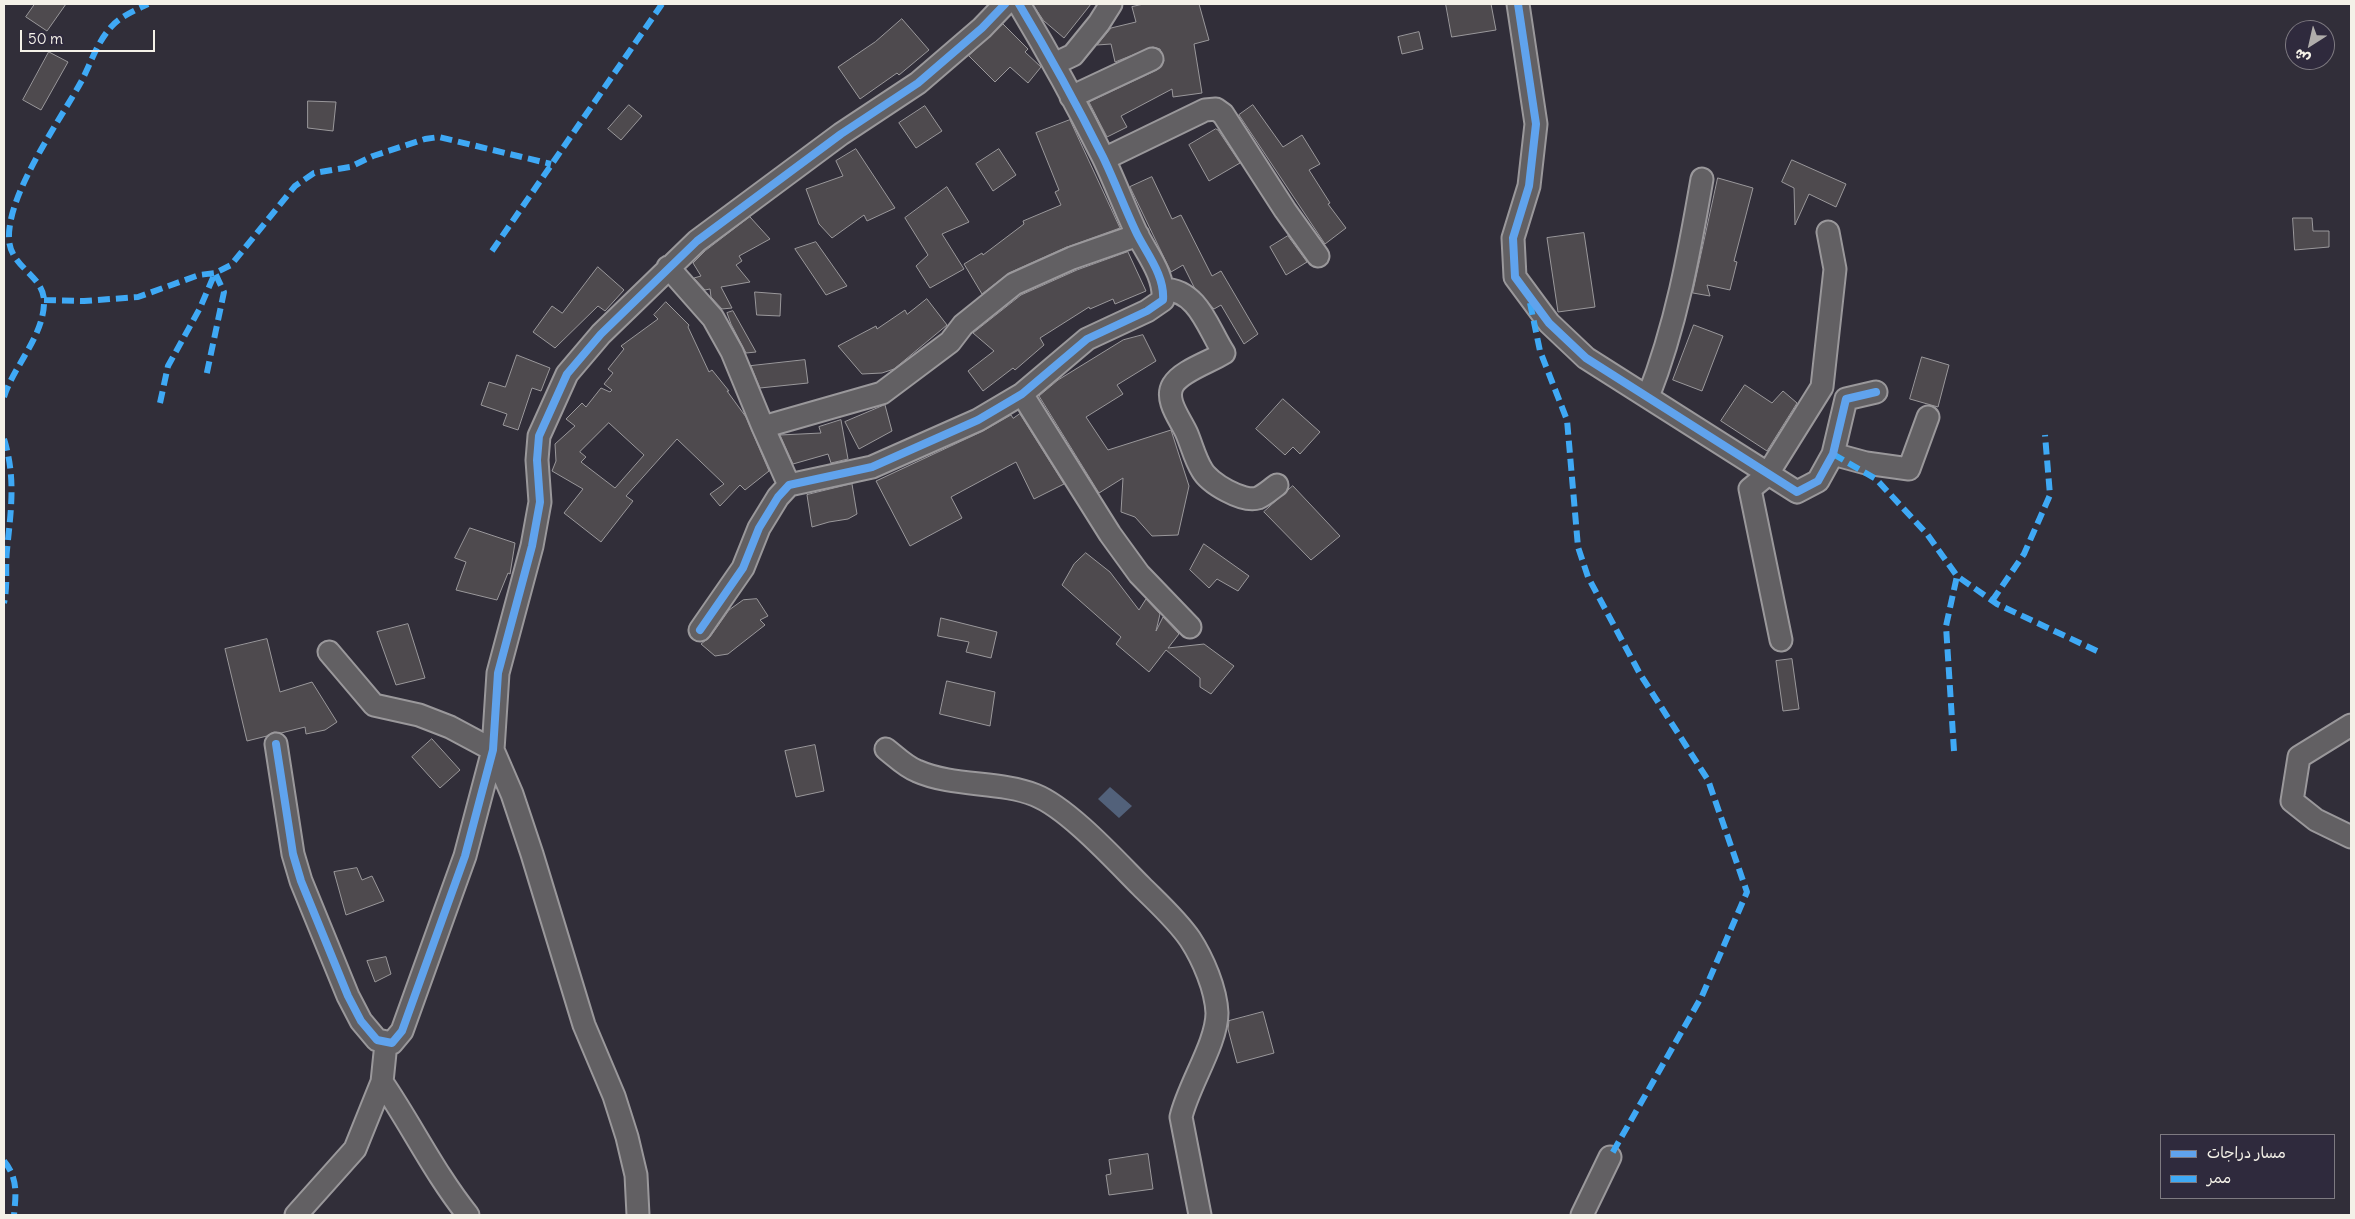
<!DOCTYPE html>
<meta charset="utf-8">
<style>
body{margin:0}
#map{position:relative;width:2355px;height:1219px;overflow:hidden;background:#312e39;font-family:Delius,"Playpen Sans Arabic",sans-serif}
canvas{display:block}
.frame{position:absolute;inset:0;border:5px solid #f4f1e8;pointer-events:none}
.legend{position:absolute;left:2160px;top:1134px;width:175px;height:65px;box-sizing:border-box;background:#2f2a3d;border:1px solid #7e7a81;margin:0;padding:6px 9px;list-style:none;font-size:15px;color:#f4f1e8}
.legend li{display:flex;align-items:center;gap:10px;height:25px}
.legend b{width:25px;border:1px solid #7e7a81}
.north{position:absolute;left:2285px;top:20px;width:50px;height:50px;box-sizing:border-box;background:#2f2a3d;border:1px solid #7e7a81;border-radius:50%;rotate:215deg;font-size:14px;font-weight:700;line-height:20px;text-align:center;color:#f4f1e8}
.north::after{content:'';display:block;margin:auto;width:18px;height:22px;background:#b0adab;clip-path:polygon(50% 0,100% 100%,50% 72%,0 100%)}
.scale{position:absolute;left:20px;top:30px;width:135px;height:22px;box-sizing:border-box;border:2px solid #f4f1e8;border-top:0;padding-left:6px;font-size:15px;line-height:18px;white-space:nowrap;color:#f4f1e8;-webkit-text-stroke:4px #2f2a3d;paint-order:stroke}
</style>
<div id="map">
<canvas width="2355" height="1219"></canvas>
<div class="frame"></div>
<ul class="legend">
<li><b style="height:6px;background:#60a3ed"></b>مسار دراجات</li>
<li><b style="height:6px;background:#3fa9f5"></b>ممر</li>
</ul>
<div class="north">ش</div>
<div class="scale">50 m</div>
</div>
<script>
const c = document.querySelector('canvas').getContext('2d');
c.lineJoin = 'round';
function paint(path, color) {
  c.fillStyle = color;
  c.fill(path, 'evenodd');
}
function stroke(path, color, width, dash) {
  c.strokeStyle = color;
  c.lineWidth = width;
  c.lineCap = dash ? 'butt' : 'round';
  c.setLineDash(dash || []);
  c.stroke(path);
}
paint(new Path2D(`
 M 1110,787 L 1132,806 L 1119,818 L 1098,799 Z`), '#52617a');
const building = new Path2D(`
 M 35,4 L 66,4 L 47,31 L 26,17 Z
 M 1033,4 L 1091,4 L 1064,38 L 1044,21 Z
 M 1144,4 L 1199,4 L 1209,40 L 1194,44 L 1202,93 L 1173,97 L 1172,89 L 1121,116 L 1127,127 L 1107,137 L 1089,102 L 1157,70 L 1164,61 L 1160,49 L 1153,47 L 1115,62 L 1111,44 L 1097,45 L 1111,28 L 1136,22 L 1132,7 Z
 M 1446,4 L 1491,4 L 1496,30 L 1452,37 Z
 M 902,19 L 929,50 L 899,75 L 897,73 L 860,99 L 838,67 L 875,42 Z
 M 1003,24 L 1028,49 L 1025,52 L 1041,67 L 1028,83 L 1010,67 L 995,82 L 969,56 Z
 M 1419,32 L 1423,49 L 1402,54 L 1398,37 Z
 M 49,52 L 68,62 L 41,110 L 23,100 Z
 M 308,101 L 336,102 L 333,131 L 308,128 Z
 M 629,105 L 642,116 L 621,140 L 608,129 Z
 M 1253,105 L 1283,147 L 1302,135 L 1320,164 L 1309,170 L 1330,203 L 1328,204 L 1346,228 L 1325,244 L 1239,115 Z
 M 925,106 L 942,131 L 916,148 L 899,123 Z
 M 1070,120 L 1120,228 L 1067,247 L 1009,273 L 982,294 L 964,264 L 982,253 L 983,255 L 1024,224 L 1023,221 L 1061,205 L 1055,192 L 1059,190 L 1036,133 Z
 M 1216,129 L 1218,130 L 1240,163 L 1209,181 L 1189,145 Z
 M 856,149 L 895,208 L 867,221 L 864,215 L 832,238 L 819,224 L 806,189 L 843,176 L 836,161 Z
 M 999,149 L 1016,175 L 993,191 L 976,164 Z
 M 1792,160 L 1846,184 L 1836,207 L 1809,194 L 1795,225 L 1794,188 L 1782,182 Z
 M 1152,177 L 1172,219 L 1181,215 L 1212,276 L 1221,271 L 1258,334 L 1244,344 L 1221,305 L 1214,309 L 1194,287 L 1183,265 L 1171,272 L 1130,187 Z
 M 1718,178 L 1753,188 L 1734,261 L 1737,262 L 1730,290 L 1707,285 L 1710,296 L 1693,293 Z
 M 947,187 L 969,222 L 942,234 L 964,269 L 930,288 L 916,266 L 928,255 L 905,218 Z
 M 750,217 L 770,239 L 739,256 L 742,261 L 736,265 L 750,282 L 721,287 L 732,308 L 722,309 L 711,297 L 710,289 L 705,290 L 694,278 L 701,276 L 693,263 L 705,251 Z
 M 2293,218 L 2312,218 L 2313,231 L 2329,231 L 2329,247 L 2295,250 Z
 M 1584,233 L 1595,307 L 1558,312 L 1547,238 Z
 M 1288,236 L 1307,262 L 1286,275 L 1270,247 Z
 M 816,242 L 847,286 L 826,295 L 795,249 Z
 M 1128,252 L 1146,291 L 1115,304 L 1113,299 L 1090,309 L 1089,307 L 1040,338 L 1044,345 L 1015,370 L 1013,368 L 983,391 L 968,371 L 994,351 L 973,333 L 1021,295 L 1077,270 Z
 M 598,267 L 624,290 L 605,311 L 598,306 L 555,348 L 533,332 L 552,306 L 562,313 Z
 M 755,292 L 781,294 L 780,316 L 757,315 Z
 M 927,299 L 947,325 L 894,369 L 882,373 L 862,374 L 838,346 L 876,326 L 877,329 L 905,310 L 907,314 Z
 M 666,302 L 689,325 L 688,327 L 709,372 L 712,370 L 729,391 L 727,391 L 746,417 L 769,471 L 745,490 L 740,485 L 720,506 L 710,494 L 724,484 L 677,439 L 626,496 L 633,501 L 601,542 L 564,513 L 583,489 L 552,471 L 556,461 L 555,444 L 575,426 L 566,419 L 582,403 L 586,407 L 601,388 L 610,392 L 612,390 L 604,384 L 613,373 L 608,369 L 624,349 L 621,346 L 658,319 L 654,315 ZM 609,423 L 644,455 L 615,488 L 581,462 L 586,457 L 580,452 Z
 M 733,311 L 756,352 L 746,353 L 731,324 L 727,313 Z
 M 1694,325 L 1723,336 L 1702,391 L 1673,380 Z
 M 1143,335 L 1156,361 L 1117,385 L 1123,394 L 1086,417 L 1108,450 L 1171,430 L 1189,486 L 1178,535 L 1152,536 L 1135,517 L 1121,512 L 1123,478 L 1099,493 L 1039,396 L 1058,380 L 1123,340 Z
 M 517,355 L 550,368 L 541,391 L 532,388 L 518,430 L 503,425 L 507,414 L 481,405 L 489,382 L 505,387 Z
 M 1922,357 L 1949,365 L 1938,407 L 1910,399 Z
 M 805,360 L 808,383 L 760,388 L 751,366 Z
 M 1745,385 L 1772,403 L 1783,391 L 1797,403 L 1767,451 L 1721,421 Z
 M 1283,399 L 1320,432 L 1300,454 L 1293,447 L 1285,455 L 1256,429 Z
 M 885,405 L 892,431 L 859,449 L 845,422 Z
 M 1020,414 L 1064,484 L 1034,499 L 1016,462 L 951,497 L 962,518 L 910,546 L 876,481 L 983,431 L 1011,415 L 1013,418 Z
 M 841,420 L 848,459 L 831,463 L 828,454 L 793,464 L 780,435 L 821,433 L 819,427 Z
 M 852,484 L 857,514 L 848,519 L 829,522 L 812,527 L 807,495 Z
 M 1293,486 L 1340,536 L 1311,560 L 1264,512 Z
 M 470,528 L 515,543 L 510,574 L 508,573 L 497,600 L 456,590 L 466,562 L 455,558 Z
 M 1204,544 L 1249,576 L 1238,591 L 1217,579 L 1209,588 L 1190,570 Z
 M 1086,553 L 1110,572 L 1139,610 L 1146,599 L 1160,614 L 1156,631 L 1163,617 L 1179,634 L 1168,648 L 1204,644 L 1234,666 L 1211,694 L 1200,687 L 1200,678 L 1166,650 L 1149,672 L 1116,644 L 1121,637 L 1062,585 L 1074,564 Z
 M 757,599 L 768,616 L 760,620 L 765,625 L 728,654 L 715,656 L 701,644 L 710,637 L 729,610 L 743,600 Z
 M 941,618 L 997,632 L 991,658 L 966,652 L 969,642 L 938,636 Z
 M 408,624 L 425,678 L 396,685 L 377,632 Z
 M 267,639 L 280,692 L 312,682 L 337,722 L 325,730 L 306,734 L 305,727 L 281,733 L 274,732 L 267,736 L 247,741 L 225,649 Z
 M 1792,659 L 1799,709 L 1783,711 L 1776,661 Z
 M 947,681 L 995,692 L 990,726 L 940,714 Z
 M 432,739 L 460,770 L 440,788 L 412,757 Z
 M 815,745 L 824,791 L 796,797 L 785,751 Z
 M 357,868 L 362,880 L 372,876 L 384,901 L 346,915 L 334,872 Z
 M 386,957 L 391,974 L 375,982 L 367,961 Z
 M 1263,1012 L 1274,1053 L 1237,1063 L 1228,1029 L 1229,1021 Z
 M 1148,1154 L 1153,1189 L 1109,1195 L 1106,1175 L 1111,1174 L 1109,1160 Z`);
paint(building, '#4e4a4e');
stroke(building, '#9a989b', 1);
const street = new Path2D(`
 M 1518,4 L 1536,124 L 1529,186 L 1513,238 L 1515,277 L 1549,323 L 1586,358 L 1797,492 L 1818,481 L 1833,454 L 1846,399 L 1876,392
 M 1054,64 L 1073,55 L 1099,23 L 1111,4
 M 1071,97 L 1152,59
 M 1104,159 L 1205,110 L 1216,109 L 1223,114 L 1285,210 L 1318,256
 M 668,267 L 713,318 L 732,352 L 763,427
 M 1163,289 C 1199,290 1208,329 1224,353 C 1210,362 1181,371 1173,385 C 1164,400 1181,420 1187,434 C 1192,446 1195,459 1202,470 C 1209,483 1243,503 1258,498 C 1265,495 1271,489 1277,485
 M 1022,394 L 1110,534 L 1139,574 L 1190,627
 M 1648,397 C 1676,326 1689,254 1702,179
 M 1833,454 L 1866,463 L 1909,469 L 1928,417
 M 789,485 L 763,427 L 882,393 L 950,342 L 963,325 L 1014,284 L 1072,258 L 1138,235
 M 700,630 L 743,568 L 759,528 L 778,497 L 789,485 L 872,467 L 978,420 L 1022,394 L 1087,339 L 1147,311 L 1163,300 C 1165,276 1147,254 1137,234 C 1125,209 1115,182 1103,157 C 1077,105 1049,54 1019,4
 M 1781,640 L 1750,489 L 1767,475 L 1822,387 L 1835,269 L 1828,232
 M 329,652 L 374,705 L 419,715 L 450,727 L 493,750 L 512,794 L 532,854 L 584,1025 L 614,1096 L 627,1137 L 636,1175 L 638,1215
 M 2351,725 L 2299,757 L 2292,801 L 2316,820 L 2351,837
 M 276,744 L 293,854 L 301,881 L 348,996 L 361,1021 L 377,1040 L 392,1043 L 402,1031 L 465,856 L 493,750 L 498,673 L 532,546 L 540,502 L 537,460 L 539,436 L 567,374 L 601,334 L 697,241 L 841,134 L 918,83 L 982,28 L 1005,4
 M 886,749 C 895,756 906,767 917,771 C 953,787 1000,781 1035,795 C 1068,808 1116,861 1141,886 C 1158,903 1177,920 1190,939 C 1203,959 1216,989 1217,1013 C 1217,1043 1188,1086 1181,1117 L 1200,1215
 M 382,1082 C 412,1126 435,1174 468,1215
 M 296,1215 L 355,1149 L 382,1082 L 386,1043
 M 1582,1215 L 1610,1157`);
stroke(street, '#9a989b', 25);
stroke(street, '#626063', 21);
stroke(new Path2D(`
 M 492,251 L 662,4
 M 44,300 L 84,301 L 138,297 L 199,275 L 215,273 L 231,265 L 295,186 L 314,173 L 350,167 L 373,156 L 425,139 L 439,137 L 551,164
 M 1530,303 L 1540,351 L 1567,420 L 1578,547 L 1588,577 L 1640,674 L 1708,780 L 1747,892 L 1702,996 L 1610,1157
 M 4,397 C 14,365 45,335 44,300 C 43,275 10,267 9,239 C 7,194 59,122 81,82 C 91,63 97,42 112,26 C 121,16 136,10 148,4
 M 160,403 L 168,366 L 200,308 L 215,273 L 224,292 L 206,377
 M 4,439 C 16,478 11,509 7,550 C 5,568 8,585 4,603
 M 1833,454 L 1876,479 L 1927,534 L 1957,576 L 1997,604 L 2097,651
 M 1992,601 L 2024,554 L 2050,495 L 2045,435
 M 1954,751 L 1946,626 L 1957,576
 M 4,1161 C 18,1178 16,1194 14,1215`), '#3fa9f5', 6, [12, 6]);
stroke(new Path2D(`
 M 1518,4 L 1536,124 L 1529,186 L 1513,238 L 1515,277 L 1549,323 L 1586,358 L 1797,492 L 1818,481 L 1833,454 L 1846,399 L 1876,392
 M 700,630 L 743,568 L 759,528 L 778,497 L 789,485 L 872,467 L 978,420 L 1022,394 L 1087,339 L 1147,311 L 1163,300 C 1165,276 1147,254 1137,234 C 1125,209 1115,182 1103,157 C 1077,105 1049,54 1019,4
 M 276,744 L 293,854 L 301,881 L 348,996 L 361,1021 L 377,1040 L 392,1043 L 402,1031 L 465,856 L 493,750 L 498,673 L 532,546 L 540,502 L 537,460 L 539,436 L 567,374 L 601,334 L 697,241 L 841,134 L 918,83 L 982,28 L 1005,4`), '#60a3ed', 8);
</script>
